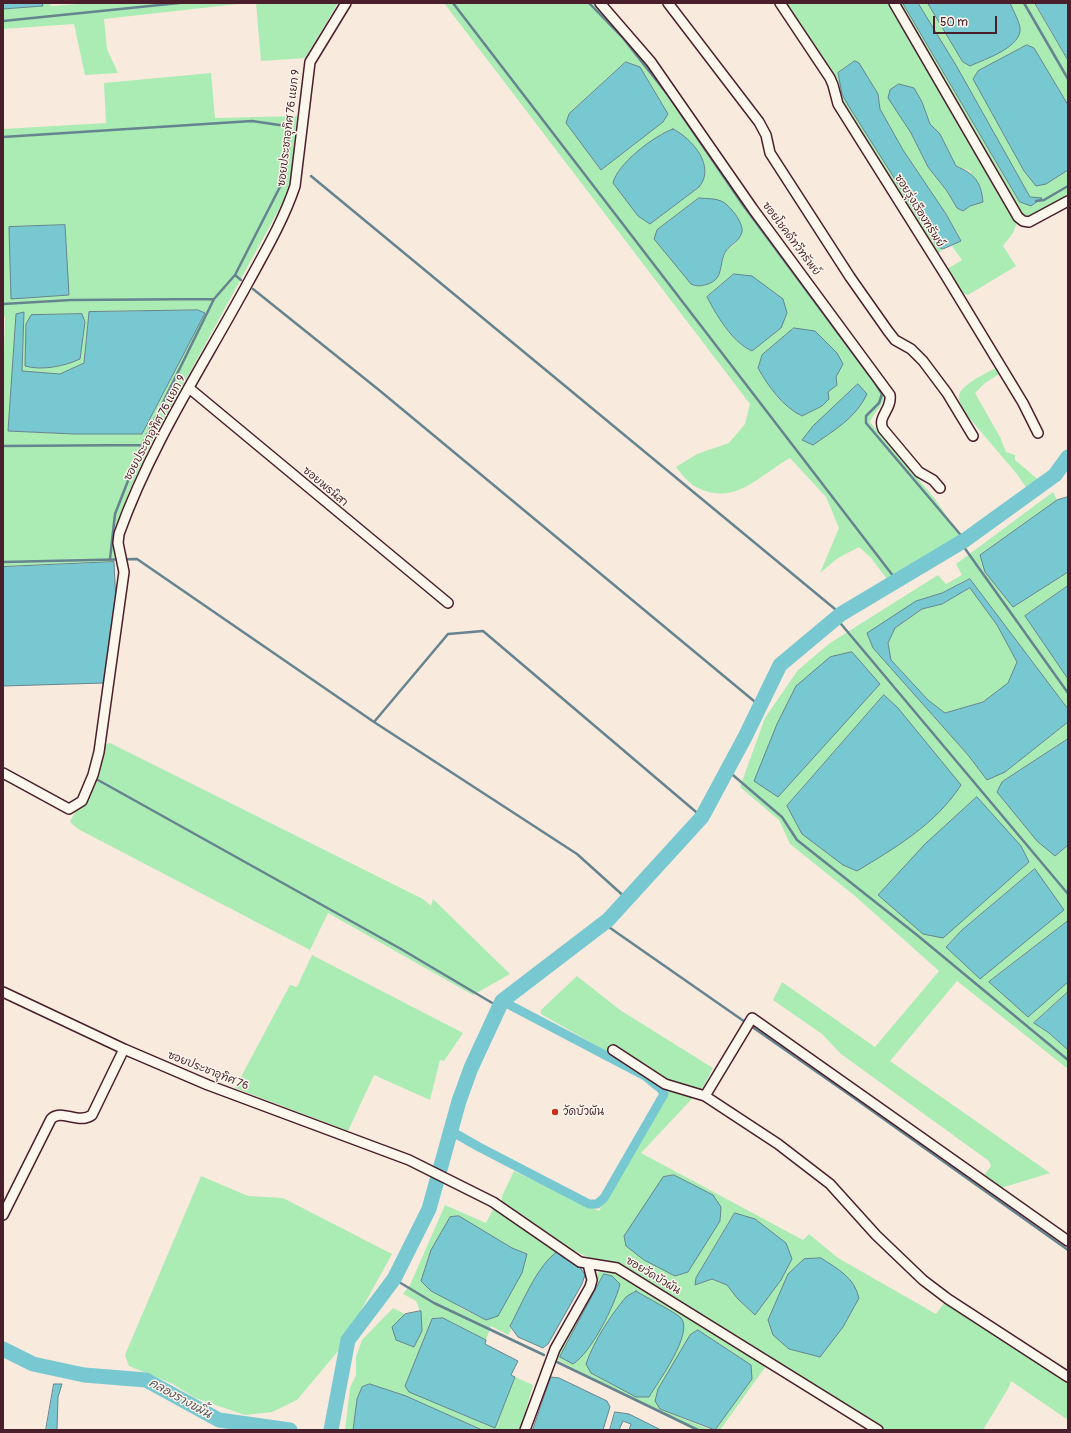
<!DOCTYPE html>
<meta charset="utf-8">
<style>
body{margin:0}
#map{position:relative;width:1071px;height:1433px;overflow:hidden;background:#f8eadc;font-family:Pangolin,sans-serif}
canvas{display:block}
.frame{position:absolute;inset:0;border:4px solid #4a1f2b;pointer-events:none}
.scale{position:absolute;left:933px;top:16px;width:64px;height:18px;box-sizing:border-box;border:2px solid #4a1f2b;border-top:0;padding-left:5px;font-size:12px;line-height:14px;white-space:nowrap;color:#4a1f2b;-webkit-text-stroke:3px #fbf7ec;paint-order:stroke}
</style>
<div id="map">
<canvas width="1071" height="1433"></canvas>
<div class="frame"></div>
<div class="scale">50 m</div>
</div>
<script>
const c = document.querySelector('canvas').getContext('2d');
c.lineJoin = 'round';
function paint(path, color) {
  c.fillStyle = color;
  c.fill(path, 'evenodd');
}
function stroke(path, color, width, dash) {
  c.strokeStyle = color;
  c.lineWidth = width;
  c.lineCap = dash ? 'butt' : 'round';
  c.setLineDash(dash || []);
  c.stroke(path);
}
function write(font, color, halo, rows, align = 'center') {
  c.font = font + ' Pangolin,"Playpen Sans Thai",sans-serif';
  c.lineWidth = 3;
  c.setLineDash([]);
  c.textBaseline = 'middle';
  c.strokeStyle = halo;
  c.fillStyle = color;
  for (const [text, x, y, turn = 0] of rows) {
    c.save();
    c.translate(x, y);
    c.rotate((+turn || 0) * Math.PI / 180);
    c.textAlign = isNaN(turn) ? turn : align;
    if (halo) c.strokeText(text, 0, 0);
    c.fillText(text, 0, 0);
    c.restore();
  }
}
paint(new Path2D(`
 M 42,3 L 50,3 L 51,6 L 92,3 L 247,3 L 104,19 L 107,49 L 118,73 L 85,75 L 74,24 L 3,29 L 3,9 L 42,6 Z
 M 256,3 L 338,3 L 305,58 L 261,61 Z
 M 444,3 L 595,3 L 668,90 L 885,393 C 883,408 875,410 870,422 L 935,499 L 962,539 L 887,579 L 871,558 L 859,547 L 838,558 L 820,573 L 839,528 L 826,497 L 790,458 C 758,476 735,507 696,487 C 688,483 681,473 676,467 L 697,454 L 729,443 L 745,424 L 750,404 ZM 626,62 L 640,68 L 668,114 L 663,122 L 601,170 L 569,114 ZM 662,133 L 699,187 L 650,224 L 615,176 L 630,159 ZM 699,198 L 736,243 L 726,251 L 721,263 L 682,212 ZM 734,274 L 752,351 C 732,342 717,316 707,297 ZM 794,328 L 837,385 L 828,392 L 828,399 L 822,406 L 802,416 C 783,407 768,386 758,368 L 762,355 Z
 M 785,3 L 889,3 L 1017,223 L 1013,233 L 1003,246 L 1016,266 L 968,295 L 959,293 L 947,269 L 962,260 L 952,246 L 961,240 L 946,214 L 903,150 L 880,109 L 878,94 L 842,94 L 938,247 L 943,249 L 937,255 L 865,144 ZM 922,102 L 930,124 L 940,134 L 956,166 L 970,171 L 983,202 L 970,206 L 963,211 L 957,208 L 947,191 L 928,167 L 911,133 Z
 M 896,3 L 903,3 L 1020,201 L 1030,198 L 957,67 L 918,3 L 1034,3 L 1068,60 L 1068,105 L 1034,48 L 973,79 L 1024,171 L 1036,185 L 1046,184 L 1068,170 L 1068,197 L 1029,217 L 1022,217 Z
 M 211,73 L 215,118 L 297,116 L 292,174 L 284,200 L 154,438 L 130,489 L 118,521 L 114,562 L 3,567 L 3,387 L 5,317 L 3,316 L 3,129 L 106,123 L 104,83 ZM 198,310 L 204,313 L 142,434 L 74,434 L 8,431 L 24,312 L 22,371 L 60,374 L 84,363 L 89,312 Z
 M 998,367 L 1001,373 L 985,383 L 975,393 L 1000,437 L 1006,452 L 1015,455 L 1015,460 L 1040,481 L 1028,490 L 1016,473 L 965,413 C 963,408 958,401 959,395 C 962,384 988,372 998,367 Z
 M 1053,492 L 1057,500 L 980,555 L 1013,606 L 1068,572 L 1068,586 L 1025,616 L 1068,679 L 1068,709 L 970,579 L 942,593 L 916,601 L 873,648 L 968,755 L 987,780 L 1005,772 L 1068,722 L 1068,739 L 1002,782 L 1037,841 L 1055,855 L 1068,845 L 1068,921 L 990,982 L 1028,1016 L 1068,982 L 1068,992 L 1034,1023 L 1049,1033 L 1068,1050 L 1068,1069 L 957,981 L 890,1061 L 1050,1173 L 1001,1188 L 984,1175 L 991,1166 L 989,1161 L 841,1054 L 822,1034 L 773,1000 L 782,982 L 875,1047 L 939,971 L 855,896 L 790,844 L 779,820 L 740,787 L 765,718 L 798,670 L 830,643 L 938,575 L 946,584 L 962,575 L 956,564 ZM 1035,869 L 980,979 L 946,946 L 962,930 Z
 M 970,588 L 997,625 L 1017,662 L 1008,683 L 983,702 L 945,713 L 928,700 L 891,660 L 888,643 L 895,628 L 922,609 L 942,604 Z
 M 110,743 L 423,899 L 431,906 L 433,899 L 510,974 L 473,995 L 328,913 L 310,950 L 78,829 L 70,822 C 75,809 85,803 92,791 C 99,778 101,760 104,745 Z
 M 312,955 L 463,1033 L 444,1061 L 440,1060 L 430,1100 L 374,1075 L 348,1131 L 235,1088 L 290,985 L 297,987 Z
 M 577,976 L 620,1010 L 713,1068 L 703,1087 L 641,1153 L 803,1240 L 809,1234 L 838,1258 L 936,1314 L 945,1302 L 1068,1382 L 1068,1420 L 1011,1381 L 1009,1387 L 983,1430 L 885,1430 L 613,1262 L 594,1260 L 573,1250 L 502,1203 L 502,1196 L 514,1171 L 599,1211 L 667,1095 L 659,1093 L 658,1084 L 620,1059 L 541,1014 L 541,1010 ZM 735,1213 L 792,1259 L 781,1280 L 755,1315 L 737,1298 L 727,1285 L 712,1279 L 696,1285 L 696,1278 ZM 777,1303 L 773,1335 L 768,1320 Z
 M 201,1176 L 248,1196 L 283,1198 L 392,1254 L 339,1350 L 297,1400 L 272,1412 L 245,1415 L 195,1398 L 173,1384 L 129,1366 L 125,1355 Z
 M 445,1205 L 486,1223 L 495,1206 L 558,1251 L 510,1326 L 511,1330 L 508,1335 L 491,1326 L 486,1340 L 443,1318 L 495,1428 L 515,1377 L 533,1385 L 520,1430 L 482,1430 L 406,1396 L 370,1384 L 357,1399 L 353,1430 L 345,1430 L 350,1388 L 356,1375 L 356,1357 L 362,1340 L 393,1308 L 405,1314 L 392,1327 L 414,1347 C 423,1329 424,1319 416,1301 L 403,1294 L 410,1285 ZM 512,1248 L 527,1254 L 486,1320 L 461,1308 L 449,1299 Z
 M 604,1268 L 613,1270 L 766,1366 L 720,1430 L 715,1430 L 752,1379 L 660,1409 L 711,1430 L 694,1430 L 554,1358 L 598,1273 Z`), '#abecb5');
const water = new Path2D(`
 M 3,3 L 42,3 L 43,6 L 3,9 Z
 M 903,3 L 918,3 L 957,67 L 1030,197 L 1042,198 L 1031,206 L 1020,202 Z
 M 928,3 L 1010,3 C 1013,10 1018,19 1020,27 C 1023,47 985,59 970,66 L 963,62 Z
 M 1035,3 L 1068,3 L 1068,60 Z
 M 1027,45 L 1034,48 L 1068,105 L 1068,170 L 1046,184 L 1036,186 L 1024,171 L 973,79 L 978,71 Z
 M 855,61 L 859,63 L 878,94 L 880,109 L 903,150 L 946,214 L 961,241 L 943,249 L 938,247 L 848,105 L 842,94 L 838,73 Z
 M 626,62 L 640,67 L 668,114 L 663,122 L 601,170 L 566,123 L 569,114 Z
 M 899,84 L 914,88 L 922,102 L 930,124 L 940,134 L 956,166 C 975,174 981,182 983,202 L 970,206 L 963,211 L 957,208 L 947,191 L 928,167 L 911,133 L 888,98 L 890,90 Z
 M 673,129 C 693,139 716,167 699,187 L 650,224 L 638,216 L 613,183 C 617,164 655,135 673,129 Z
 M 699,198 C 706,199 715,198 721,201 C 729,204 744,223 742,232 C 739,242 731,244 726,251 C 718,263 725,278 708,284 C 701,286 698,287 691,284 L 654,239 L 657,230 Z
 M 65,225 L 69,295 L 11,299 L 9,227 Z
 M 734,274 L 752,276 L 783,299 L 787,313 L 781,328 L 752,351 C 732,342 717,316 707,297 Z
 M 198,310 L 205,313 L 142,434 L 74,434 L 8,431 L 16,314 L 24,312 L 22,371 L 60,374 L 84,363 L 89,312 Z
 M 82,314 L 85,322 L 80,359 C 65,366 42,371 25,366 L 26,324 L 31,315 Z
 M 794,328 L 815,331 L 837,353 L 843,364 L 836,377 L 837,385 L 828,392 L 829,399 L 822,406 L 802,416 C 783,407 768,386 758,368 L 762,355 Z
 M 858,384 L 867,394 C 856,418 833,431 813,445 L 802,440 L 813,426 Z
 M 1068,497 L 1068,572 L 1013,607 L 985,572 L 980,555 L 1057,500 Z
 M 114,562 L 116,605 L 104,683 L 3,686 L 3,567 Z
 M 970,579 L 1068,709 L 1068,722 L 1005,772 L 987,780 L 968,755 L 873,648 L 867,633 L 916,601 L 942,593 ZM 970,588 L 997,625 L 1017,662 L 1008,683 L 983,702 L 945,713 L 928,700 L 891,660 L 888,643 L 895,628 L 922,609 L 942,604 Z
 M 1068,586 L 1068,679 L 1025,616 Z
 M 852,652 L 880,684 L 778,797 L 754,781 L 777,724 L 796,686 L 830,657 Z
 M 884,695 L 898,708 L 961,785 C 936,824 895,848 857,871 L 843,865 L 802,834 L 787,806 Z
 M 1068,739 L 1068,845 L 1055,856 L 1037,841 L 997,792 L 1002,782 Z
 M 977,797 L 1021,846 L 1029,862 L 943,938 L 923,934 L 878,895 L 925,844 Z
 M 1035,869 L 1064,910 L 980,979 L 946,947 L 962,930 Z
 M 1068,921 L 1068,982 L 1028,1017 L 989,982 Z
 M 1068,992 L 1068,1050 L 1049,1033 L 1034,1023 Z
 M 674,1175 L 713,1195 L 721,1207 L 720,1221 L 688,1272 L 675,1276 L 644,1260 L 626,1246 L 624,1236 L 663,1177 Z
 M 735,1213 L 755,1219 L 786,1243 L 792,1259 L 781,1280 L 755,1315 L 737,1298 L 727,1285 L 712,1279 L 695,1285 L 696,1278 Z
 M 459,1216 L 512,1248 L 527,1254 L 522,1273 L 498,1316 L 486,1320 L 431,1291 L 421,1281 L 431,1250 L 450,1217 Z
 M 558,1251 L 580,1267 L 585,1275 L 582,1284 L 548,1344 L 543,1348 L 518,1337 L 510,1326 C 522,1304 537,1265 558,1251 Z
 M 821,1258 C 839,1270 854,1277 859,1298 L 843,1327 L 820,1357 L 789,1349 L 773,1335 L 768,1320 L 788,1274 L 804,1259 Z
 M 604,1274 L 612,1276 L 620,1284 C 615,1305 591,1353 573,1364 L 560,1357 Z
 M 636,1291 C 645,1297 675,1312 681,1318 C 694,1333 658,1382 649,1397 L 636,1397 L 591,1373 L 586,1364 C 594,1341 610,1316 626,1297 C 628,1295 633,1293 636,1291 Z
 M 421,1311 L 422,1331 L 414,1347 L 396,1340 L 392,1327 L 405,1314 Z
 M 443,1318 L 486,1340 L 485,1344 L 518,1361 L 511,1375 L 515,1377 L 495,1428 L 409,1392 L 405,1386 L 432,1319 Z
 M 698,1330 L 751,1365 L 752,1379 L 715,1430 L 660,1409 L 655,1401 L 658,1389 L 690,1335 Z
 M 551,1377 L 559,1378 L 607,1401 L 610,1407 L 603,1430 L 533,1430 Z
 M 54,1384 L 62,1384 L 58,1397 L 57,1430 L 46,1430 Z
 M 370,1384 L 406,1396 L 482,1430 L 353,1430 L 357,1399 L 362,1387 Z
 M 615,1412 L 629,1414 L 661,1430 L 629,1430 L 631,1424 L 623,1421 L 619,1430 L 610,1430 Z`);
paint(water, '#78c8d1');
stroke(water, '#66848f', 1);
stroke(new Path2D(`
 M 453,3 L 897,581
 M 589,3 L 623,38 L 668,95 L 743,205 L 875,383 L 882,394 L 879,403 L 866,416 L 866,423 L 965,540
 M 1024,3 L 1068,79
 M 3,21 L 179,3
 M 3,137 L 252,121 L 286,126 L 289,146 L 284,179 L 235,275
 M 311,176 L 841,614
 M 1036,201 L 1044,200 L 1068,186
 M 253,289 L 379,390 L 760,706
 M 3,304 L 71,300 L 214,299 L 235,275 L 241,280
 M 3,446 L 142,445
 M 1068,457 L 1068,458
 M 961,543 L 1068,693
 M 110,559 L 115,514 L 142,445 L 214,299
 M 3,562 L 137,559 L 374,722 L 577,854 L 627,899
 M 836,618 L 1068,894
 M 374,722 L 448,634 L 483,631 L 702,817
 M 727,770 L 782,817 L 797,840 L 917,935 L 1068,1060
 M 98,780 L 401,949 L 499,1007
 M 603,923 L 847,1093 L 1068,1250
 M 394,1279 L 434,1303 L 544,1355
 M 557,1362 L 698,1430`), '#66848f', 2.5);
stroke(new Path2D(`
 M 451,1131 L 479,1147 L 589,1204 L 597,1204 L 604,1198 L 664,1094 L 661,1089 L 645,1076 L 502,1001`), '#78c8d1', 9);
stroke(new Path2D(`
 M 3,1349 L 33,1364 L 84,1375 L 146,1380 L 219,1420 L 290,1430
 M 331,1430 L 348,1340 L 394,1279 L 429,1209 L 459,1101 L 471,1068 L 502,1001 L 608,920 L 702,817 L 745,737 L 780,665 L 841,614 L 965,540 L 1055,475 L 1068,457`), '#78c8d1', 15);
const street = new Path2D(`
 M 600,3 L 651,62 L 753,209 L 890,395 C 892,410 877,416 883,429 L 919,472 L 933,480 L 940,488
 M 668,3 L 759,122 L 766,135 L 770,153 L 850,277 L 888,331 L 895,340 L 911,349 L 923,361 L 947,393 L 973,436
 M 780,3 L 830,78 L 833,85 L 838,104 L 946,276 L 1023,403 L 1038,433
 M 894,3 L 1018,217 L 1023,221 L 1029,222 L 1068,201
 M 189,388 L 448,603
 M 3,773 L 69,809 L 82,801 L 93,775 L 99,752 L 124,572 L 118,543 L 119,534 C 151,444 204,364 249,281 C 266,250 284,219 295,186 L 310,62 L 346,3
 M 3,992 L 124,1049 L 208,1085 L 409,1160 L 493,1202 L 580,1262 L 617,1268 L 878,1430
 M 613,1050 L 665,1084 L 705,1096 L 778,1144 L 830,1184 L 876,1235 L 923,1280 L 948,1299 L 1068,1377
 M 705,1096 L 752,1018 L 1068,1241
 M 3,1215 L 51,1119 C 61,1108 78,1125 92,1115 L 124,1049
 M 525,1430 L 555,1349 L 590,1287 L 592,1280 L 588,1264`);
stroke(street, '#4a1f2b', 12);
stroke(street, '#fbf7ec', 9);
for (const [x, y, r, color] of [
 [555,1112,4,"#c8321e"]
]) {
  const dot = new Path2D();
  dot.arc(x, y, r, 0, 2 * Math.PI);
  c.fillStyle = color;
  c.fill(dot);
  stroke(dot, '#fbf7ec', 1.5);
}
write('11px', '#4a1f2b', '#fbf7ec', [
 ["ซอยประชาอุทิศ 76 แยก 9",289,128,-83],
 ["ซอยรุ่งเรืองทรัพย์",919,211,58],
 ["ซอยโชคดีทวีทรัพย์",791,239,53],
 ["ซอยประชาอุทิศ 76 แยก 9",155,428,-62],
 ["ซอยพรนิสา",325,487,40],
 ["ซอยประชาอุทิศ 76",208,1071,22],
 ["ซอยวัดบัวผัน",653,1276,31]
]);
write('11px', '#4a1f2b', '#fbf7ec', [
 ["วัดบัวผัน",563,1112]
], 'left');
write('italic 12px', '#58525d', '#fbf7ec', [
 ["คลองรางขมิ้น",180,1399,29]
]);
</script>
